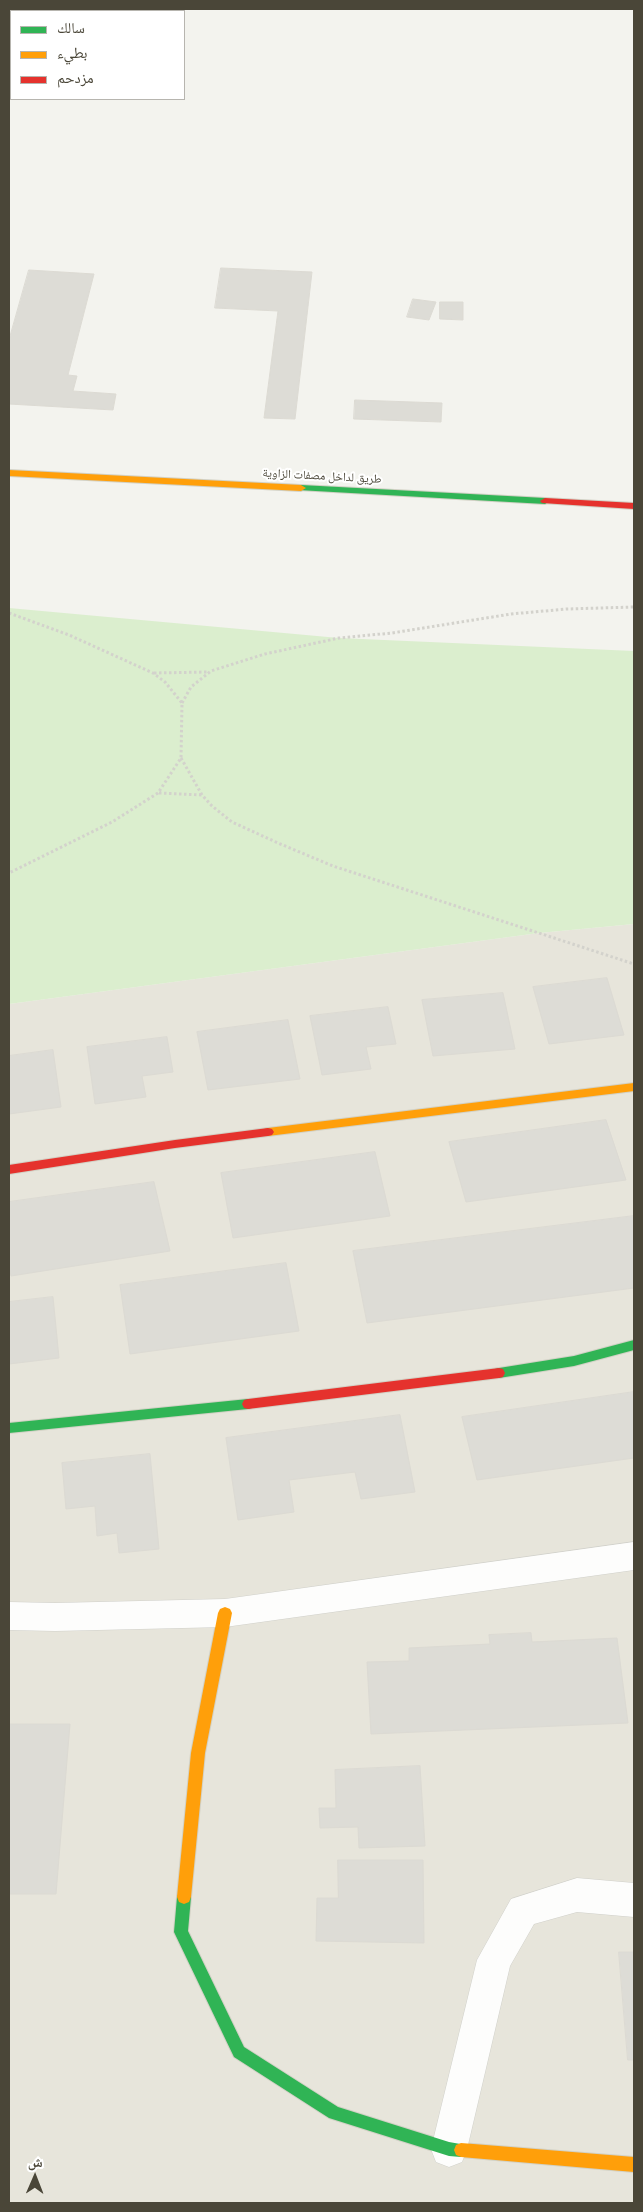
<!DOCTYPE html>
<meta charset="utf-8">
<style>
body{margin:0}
#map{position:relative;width:643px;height:2212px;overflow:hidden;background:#f3f3ee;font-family:"Public Sans","Noto Naskh Arabic",sans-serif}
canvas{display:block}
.frame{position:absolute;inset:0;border:10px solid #4a4638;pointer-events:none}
.legend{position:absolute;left:10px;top:10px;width:175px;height:90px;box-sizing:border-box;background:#fff;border:1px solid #b7b5af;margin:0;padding:6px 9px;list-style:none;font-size:15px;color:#4a4638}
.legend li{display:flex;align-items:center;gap:10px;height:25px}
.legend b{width:25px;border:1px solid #b7b5af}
.north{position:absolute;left:10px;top:2152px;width:50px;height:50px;-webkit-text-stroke:4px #fff;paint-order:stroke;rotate:1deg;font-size:14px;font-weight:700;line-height:20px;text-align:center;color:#4a4638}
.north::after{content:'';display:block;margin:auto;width:18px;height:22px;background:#4a4638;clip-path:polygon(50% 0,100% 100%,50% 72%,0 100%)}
</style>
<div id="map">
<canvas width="643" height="2212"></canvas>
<div class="frame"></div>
<ul class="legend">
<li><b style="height:6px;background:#30b455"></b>سالك</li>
<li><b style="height:6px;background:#ff9f0a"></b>بطيء</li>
<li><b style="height:6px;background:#e5322d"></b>مزدحم</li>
</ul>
<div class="north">ش</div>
</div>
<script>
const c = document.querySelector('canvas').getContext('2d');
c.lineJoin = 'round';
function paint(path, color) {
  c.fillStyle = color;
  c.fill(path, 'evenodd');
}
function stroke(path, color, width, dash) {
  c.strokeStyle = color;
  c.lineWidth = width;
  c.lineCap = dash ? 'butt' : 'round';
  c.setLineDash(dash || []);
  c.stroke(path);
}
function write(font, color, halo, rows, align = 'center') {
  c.font = font + ' "Public Sans","Noto Naskh Arabic",sans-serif';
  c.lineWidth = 4;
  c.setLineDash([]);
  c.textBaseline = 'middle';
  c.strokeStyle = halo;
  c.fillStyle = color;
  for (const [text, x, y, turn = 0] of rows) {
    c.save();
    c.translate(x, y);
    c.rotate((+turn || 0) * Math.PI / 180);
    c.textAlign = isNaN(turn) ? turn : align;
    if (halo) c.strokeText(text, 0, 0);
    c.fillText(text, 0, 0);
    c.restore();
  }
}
paint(new Path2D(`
 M 634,924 L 634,2203 L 9,2203 L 9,1004 L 539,933 Z`), '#e7e5db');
paint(new Path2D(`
 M 9,608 L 339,638 L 634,651 L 634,924 L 539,933 L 9,1004 Z`), '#dbeece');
const building = new Path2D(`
 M 221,268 L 312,272 L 295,419 L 264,418 L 278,311 L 215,308 Z
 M 29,270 L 94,274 L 68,375 L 77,376 L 73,391 L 116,394 L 113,410 L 9,404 L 9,340 Z
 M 413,299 L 436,302 L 429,320 L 407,317 Z
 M 440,302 L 463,302 L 463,320 L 440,319 Z
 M 355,400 L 442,403 L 441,422 L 354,419 Z
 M 607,978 L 624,1035 L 549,1044 L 533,987 Z
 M 503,993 L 515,1049 L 433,1056 L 422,1000 Z
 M 388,1007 L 396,1044 L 366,1047 L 371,1069 L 322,1075 L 310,1016 Z
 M 288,1020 L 300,1079 L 208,1090 L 197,1032 Z
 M 167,1037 L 173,1072 L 142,1076 L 146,1097 L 95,1104 L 87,1047 Z
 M 53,1050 L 61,1107 L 9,1114 L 9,1056 Z
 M 606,1120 L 626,1180 L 466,1202 L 449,1142 Z
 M 375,1152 L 390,1216 L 233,1238 L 221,1173 Z
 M 154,1182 L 170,1251 L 11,1276 L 9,1268 L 9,1202 Z
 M 634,1216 L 634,1288 L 367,1323 L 353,1251 Z
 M 286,1263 L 299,1331 L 130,1354 L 120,1285 Z
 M 53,1297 L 59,1358 L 9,1364 L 9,1302 Z
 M 634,1392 L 634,1458 L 477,1480 L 462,1417 Z
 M 400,1415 L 415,1492 L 361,1499 L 355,1472 L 289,1480 L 294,1512 L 238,1520 L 226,1438 Z
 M 150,1454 L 159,1549 L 119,1553 L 117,1533 L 97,1536 L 95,1506 L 66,1509 L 62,1463 Z
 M 531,1633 L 532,1642 L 617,1638 L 628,1723 L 371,1734 L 367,1662 L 409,1661 L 409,1648 L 490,1644 L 489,1635 Z
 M 9,1724 L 70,1724 L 56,1894 L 9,1894 Z
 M 420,1766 L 425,1846 L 359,1848 L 358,1827 L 320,1828 L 319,1808 L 336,1808 L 335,1770 Z
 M 338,1860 L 423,1860 L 424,1943 L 316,1941 L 317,1898 L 338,1898 Z
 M 619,1952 L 634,1952 L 634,2060 L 628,2060 Z`);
paint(building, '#dddcd6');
stroke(building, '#dcdad3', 1);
const street = new Path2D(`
 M 634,1542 L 634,1570 L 225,1627 L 55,1631 L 9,1630 L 9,1602 L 55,1603 L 225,1599 Z
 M 577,1878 L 634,1883 L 634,1917 L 577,1912 L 534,1924 L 510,1966 L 467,2149 L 462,2162 L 449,2167 L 436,2162 L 431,2149 L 477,1960 L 511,1899 Z`);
const fast = new Path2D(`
 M 301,485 L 545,498 L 550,501 L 545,504 L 298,490 L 298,486 Z
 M 634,1340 L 634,1350 L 574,1366 L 499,1378 L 495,1377 L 493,1373 L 495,1369 L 499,1368 L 574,1356 Z
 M 248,1399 L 252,1400 L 254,1404 L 252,1408 L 248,1409 L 9,1433 L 9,1423 Z
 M 184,1890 L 189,1892 L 191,1897 L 188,1931 L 244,2047 L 338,2107 L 449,2142 L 466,2145 L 468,2150 L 466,2155 L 461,2157 L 449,2156 L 329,2118 L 234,2057 L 174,1932 L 177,1897 L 179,1892 Z`);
const slow = new Path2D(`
 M 9,470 L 301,485 L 306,488 L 301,491 L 9,476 Z
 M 634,1083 L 634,1091 L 268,1136 L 264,1135 L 262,1132 L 264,1129 L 268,1128 Z
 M 225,1607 L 230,1609 L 232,1613 L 205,1753 L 191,1897 L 189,1902 L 184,1904 L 179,1902 L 177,1897 L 191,1753 L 218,1613 L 220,1609 Z
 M 461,2143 L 634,2157 L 634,2172 L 461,2157 L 456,2155 L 454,2150 L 456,2145 Z`);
const jam = new Path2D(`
 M 545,498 L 634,503 L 634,509 L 542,503 L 540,501 Z
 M 268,1128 L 272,1129 L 274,1132 L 272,1135 L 268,1136 L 175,1148 L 9,1174 L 9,1165 L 175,1140 Z
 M 499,1368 L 503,1369 L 505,1373 L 503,1377 L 499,1378 L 248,1409 L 244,1408 L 242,1404 L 244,1400 L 248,1399 Z`);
stroke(street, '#d1d1cb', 1);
stroke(fast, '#d2d1c5', 2);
stroke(slow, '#d2d1c5', 2);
stroke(jam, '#d2d1c5', 2);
stroke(new Path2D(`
 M 9,613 L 69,635 L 153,673 L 165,682 L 182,703 L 181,758 L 158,793 L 112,822 L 9,873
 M 154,673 L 208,672
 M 182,703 L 191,687 L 211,671 L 265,654 L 339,638 L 392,633 L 511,614 L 567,609 L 634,607
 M 181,758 L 202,795 L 212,806 L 232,822 L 278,843 L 333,866 L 634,964
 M 159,793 L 202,795`), '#d3d2cc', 3, [2.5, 2.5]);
paint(street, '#fdfdfc');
paint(fast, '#30b455');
paint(slow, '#ff9f0a');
paint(jam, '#e5322d');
write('12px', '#4a4638', '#fff', [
 ["طريق لداخل مصفات الزاوية",322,476,3]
]);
</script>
